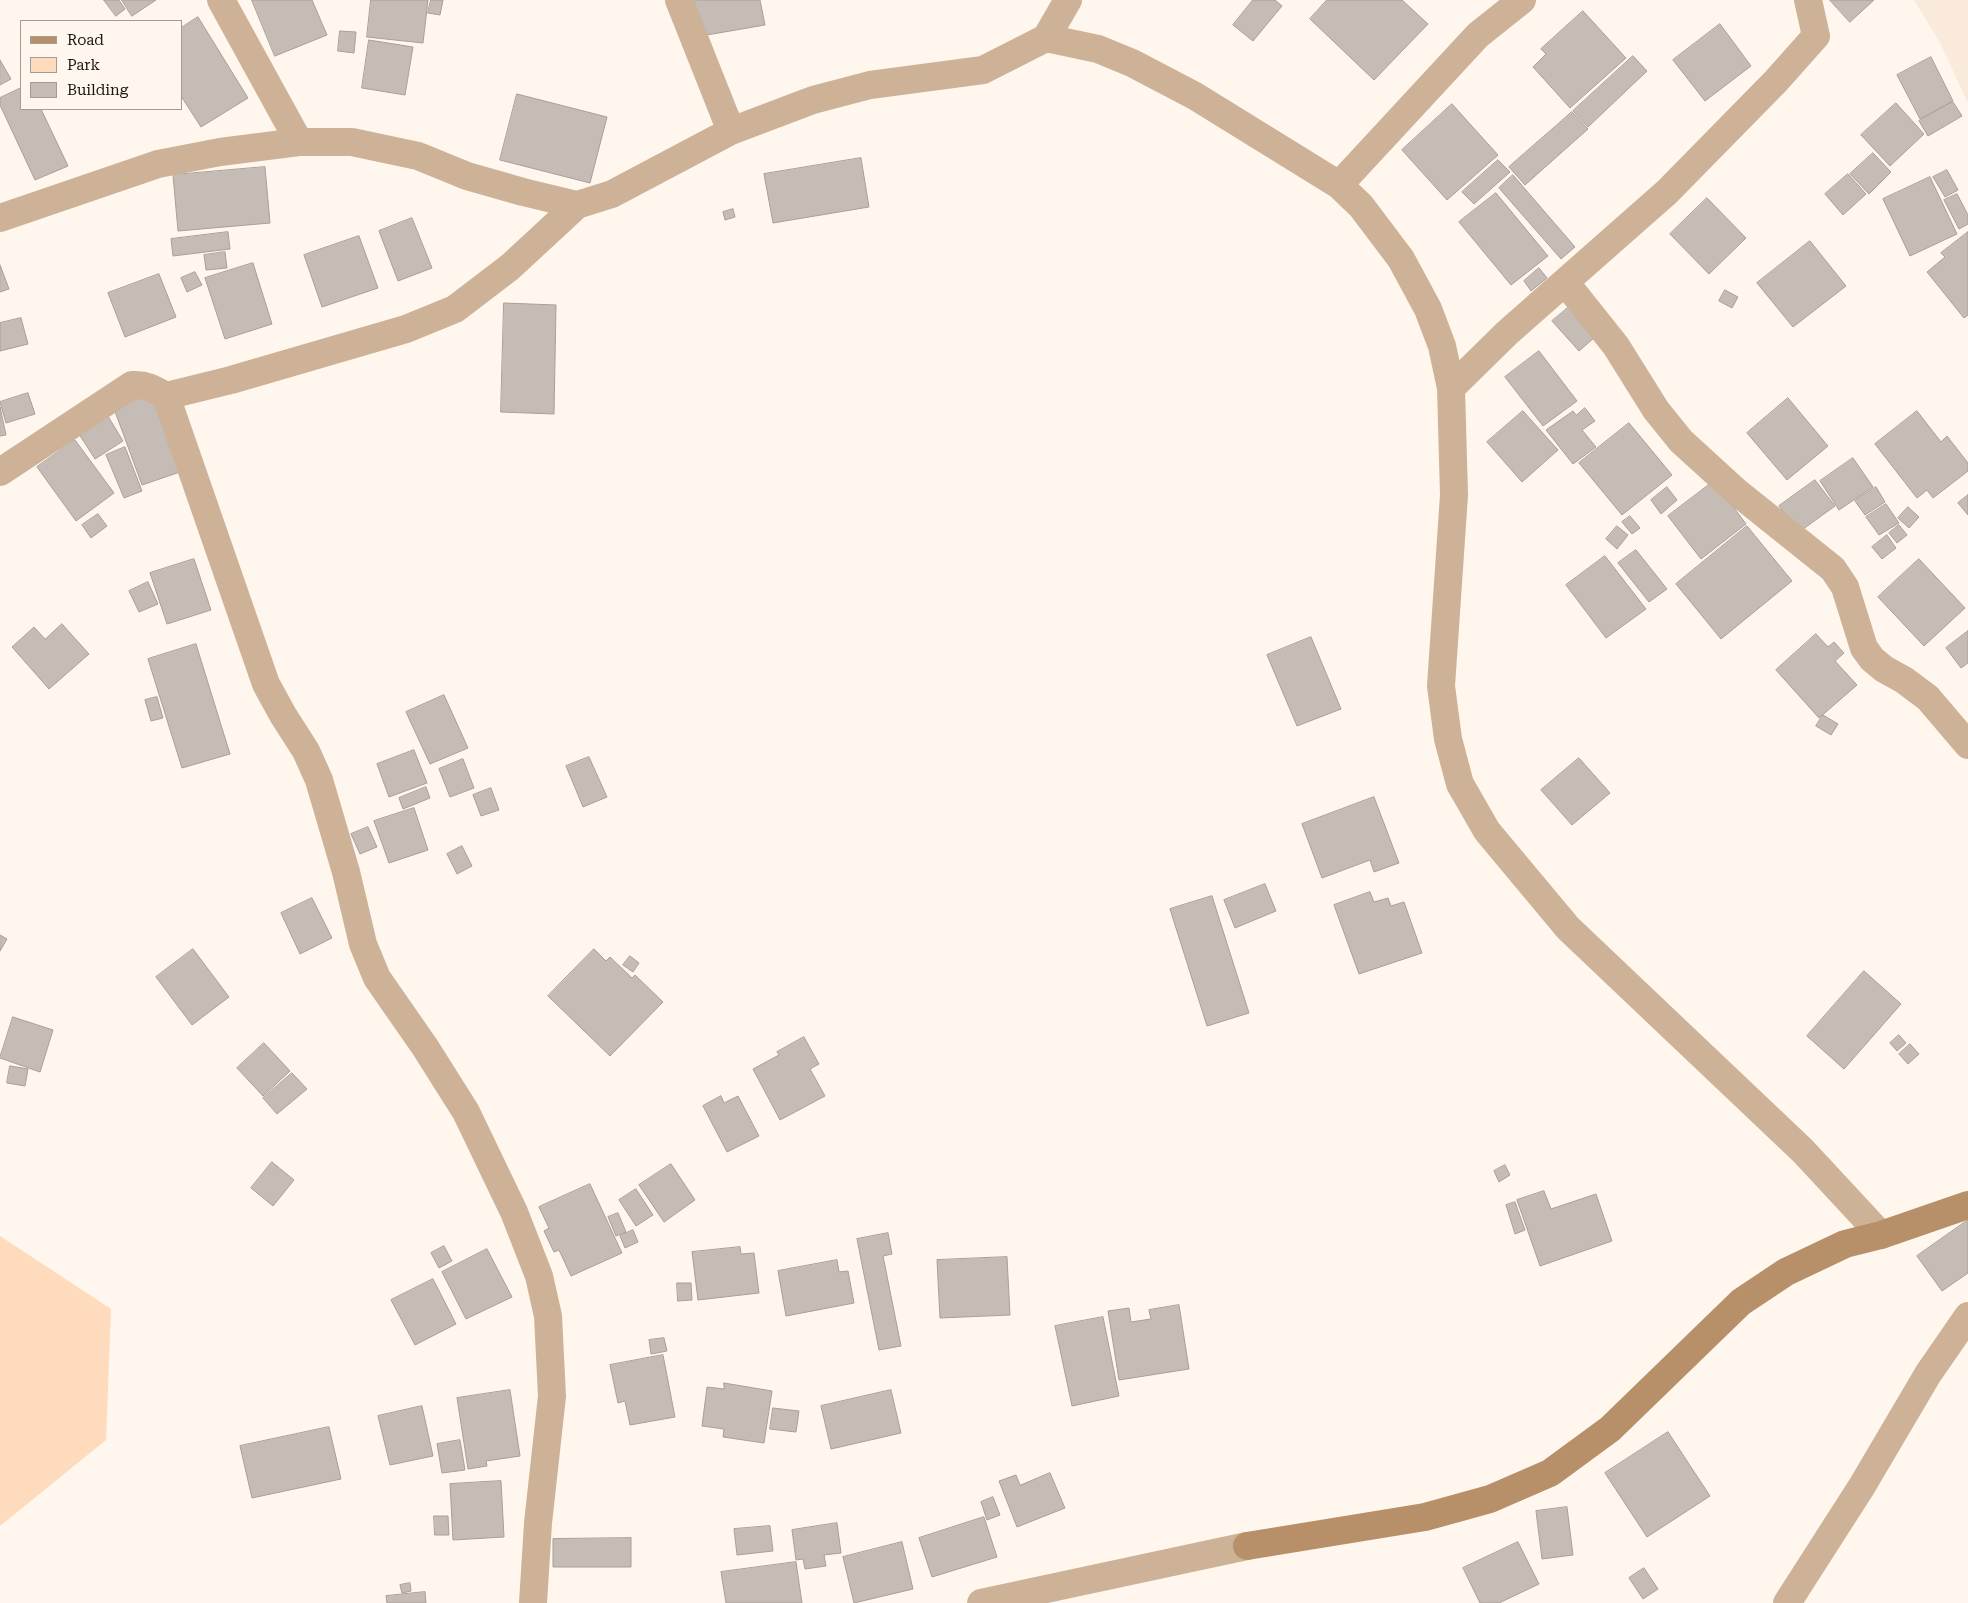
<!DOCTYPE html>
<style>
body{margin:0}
#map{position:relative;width:1968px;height:1603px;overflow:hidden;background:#fff6ed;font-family:"Roboto Serif",serif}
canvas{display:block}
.legend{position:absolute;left:20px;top:20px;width:162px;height:90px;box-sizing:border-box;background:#fff6ed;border:1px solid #a49d97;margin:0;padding:6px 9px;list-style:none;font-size:15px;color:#1b1715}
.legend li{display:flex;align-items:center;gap:10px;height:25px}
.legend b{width:25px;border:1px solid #a49d97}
</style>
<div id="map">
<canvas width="1968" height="1603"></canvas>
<ul class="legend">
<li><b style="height:6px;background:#b78f69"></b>Road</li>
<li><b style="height:14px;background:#fddbbc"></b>Park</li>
<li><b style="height:14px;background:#c5bdb5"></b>Building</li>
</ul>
</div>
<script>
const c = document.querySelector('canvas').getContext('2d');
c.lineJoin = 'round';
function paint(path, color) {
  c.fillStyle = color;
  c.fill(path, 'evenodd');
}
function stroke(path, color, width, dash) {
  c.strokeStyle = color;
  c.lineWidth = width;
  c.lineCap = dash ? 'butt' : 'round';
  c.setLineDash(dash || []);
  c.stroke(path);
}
paint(new Path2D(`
 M 1914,0 L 1968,0 L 1968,103 L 1939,41 Z`), '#f9eadc');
paint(new Path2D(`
 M 0,1236 L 111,1309 L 106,1440 L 0,1526 Z`), '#fddbbc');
const building = new Path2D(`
 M 104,0 L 119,0 L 125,9 L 116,16 Z
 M 122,0 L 156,0 L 132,16 Z
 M 252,0 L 312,0 L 327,35 L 275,56 Z
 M 371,0 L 428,0 L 423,43 L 367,37 Z
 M 431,0 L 443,0 L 440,15 L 428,13 Z
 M 694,0 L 760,0 L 765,25 L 701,36 Z
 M 1253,0 L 1275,0 L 1282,6 L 1253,41 L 1233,25 Z
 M 1327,0 L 1402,0 L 1428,24 L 1374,80 L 1310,19 Z
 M 1830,0 L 1874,0 L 1850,22 Z
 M 1583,11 L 1626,58 L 1570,108 L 1533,67 L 1546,54 L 1541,49 Z
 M 198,17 L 248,98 L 201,127 L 181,96 L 181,28 Z
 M 1720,24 L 1751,66 L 1705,101 L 1673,60 Z
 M 340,31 L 356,32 L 354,53 L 338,51 Z
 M 369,40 L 413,47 L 405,95 L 362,88 Z
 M 1633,56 L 1647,71 L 1588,127 L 1573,111 Z
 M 1931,57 L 1953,101 L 1920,119 L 1897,75 Z
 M 0,60 L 11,79 L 0,85 Z
 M 21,88 L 21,109 L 41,109 L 68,166 L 35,180 L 0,105 L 0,98 Z
 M 517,94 L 607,117 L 590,183 L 500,160 Z
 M 1953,102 L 1962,116 L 1928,136 L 1919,121 Z
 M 1896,103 L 1924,134 L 1890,166 L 1861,135 Z
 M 1452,104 L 1498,155 L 1447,200 L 1402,150 Z
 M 1572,112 L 1588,129 L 1525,185 L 1509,167 Z
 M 1873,153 L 1891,172 L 1869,194 L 1850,174 Z
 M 861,158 L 869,207 L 773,223 L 764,174 Z
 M 1498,160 L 1510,172 L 1474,204 L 1462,192 Z
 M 265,167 L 270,223 L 178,231 L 173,175 Z
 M 1947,170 L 1958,190 L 1945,197 L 1933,177 Z
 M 1848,174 L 1866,194 L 1843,215 L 1825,194 Z
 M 1513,175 L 1575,247 L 1561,259 L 1499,188 Z
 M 1930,177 L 1957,234 L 1910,256 L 1883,199 Z
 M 1496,193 L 1548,256 L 1511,285 L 1459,222 Z
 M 1957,194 L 1968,215 L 1968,224 L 1959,229 L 1944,200 Z
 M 1707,198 L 1746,238 L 1709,274 L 1670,234 Z
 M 733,209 L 735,217 L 725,220 L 723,212 Z
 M 412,218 L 432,268 L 398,281 L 379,231 Z
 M 228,232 L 230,249 L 173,256 L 171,239 Z
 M 1968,232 L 1968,315 L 1964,318 L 1927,272 L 1945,257 L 1941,253 Z
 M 359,236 L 378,288 L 322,307 L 304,255 Z
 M 1810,241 L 1846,286 L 1793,327 L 1757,283 Z
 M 225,252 L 227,268 L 206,270 L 204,255 Z
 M 253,263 L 272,324 L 225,339 L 205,278 Z
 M 0,265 L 9,289 L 0,292 Z
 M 1539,268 L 1547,278 L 1531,291 L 1524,281 Z
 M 195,272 L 202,285 L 187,292 L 181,278 Z
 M 159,274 L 176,317 L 125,337 L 108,293 Z
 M 1725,290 L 1738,297 L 1732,308 L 1719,301 Z
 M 1575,302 L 1601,332 L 1579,351 L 1552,321 Z
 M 504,303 L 556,305 L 554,414 L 501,412 Z
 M 21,318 L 28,344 L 0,351 L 0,323 Z
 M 1539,351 L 1577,401 L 1543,426 L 1505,377 Z
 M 151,392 L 180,472 L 142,485 L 113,406 Z
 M 28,393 L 35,414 L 6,423 L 0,402 Z
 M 1788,398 L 1828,446 L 1787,480 L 1747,433 Z
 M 0,407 L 6,435 L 0,436 Z
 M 1585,408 L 1595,421 L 1582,430 L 1596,447 L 1573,464 L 1546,430 L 1573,411 L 1576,415 Z
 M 1523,411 L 1558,450 L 1522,482 L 1487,442 Z
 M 1917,411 L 1941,442 L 1947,436 L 1968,463 L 1968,471 L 1933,498 L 1927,490 L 1917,498 L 1875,444 Z
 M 106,413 L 123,441 L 95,459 L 77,431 Z
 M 1629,423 L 1672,475 L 1622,515 L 1579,463 Z
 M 75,440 L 114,493 L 76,521 L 37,467 Z
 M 125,447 L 142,491 L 124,498 L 106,455 Z
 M 1853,458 L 1873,487 L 1839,510 L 1820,481 Z
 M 1815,480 L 1835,506 L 1799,532 L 1779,506 Z
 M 1714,481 L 1746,524 L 1701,559 L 1668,516 Z
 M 1667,487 L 1677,500 L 1661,514 L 1651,500 Z
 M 1876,487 L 1885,502 L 1865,515 L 1855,501 Z
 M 1968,495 L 1968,515 L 1958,503 Z
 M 1886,504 L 1899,523 L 1879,535 L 1866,517 Z
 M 1908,507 L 1919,517 L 1909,528 L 1898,518 Z
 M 98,514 L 107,526 L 91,538 L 82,525 Z
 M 1630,516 L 1640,528 L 1632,534 L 1622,522 Z
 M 1899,525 L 1907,535 L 1897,543 L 1889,533 Z
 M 1617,526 L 1628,535 L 1617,549 L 1606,539 Z
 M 1747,526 L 1792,581 L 1721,639 L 1676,584 Z
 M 1887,535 L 1896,548 L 1882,559 L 1872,547 Z
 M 1636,550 L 1667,589 L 1649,602 L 1618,563 Z
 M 1605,556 L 1646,609 L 1606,638 L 1566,585 Z
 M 194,559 L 211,610 L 167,624 L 150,573 Z
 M 1919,559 L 1965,608 L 1924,646 L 1878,597 Z
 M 148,582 L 158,604 L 139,612 L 129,591 Z
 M 62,624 L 89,654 L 49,689 L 12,647 L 34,627 L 45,639 Z
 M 1968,631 L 1968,663 L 1961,668 L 1946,648 Z
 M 1816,634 L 1828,647 L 1834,642 L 1844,653 L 1835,661 L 1857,685 L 1819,718 L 1776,670 Z
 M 1311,637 L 1341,709 L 1297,726 L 1267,655 Z
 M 196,644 L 230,754 L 182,768 L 148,659 Z
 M 444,695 L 468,748 L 430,764 L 406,712 Z
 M 157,697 L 163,718 L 151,721 L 145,700 Z
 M 1823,715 L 1838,724 L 1831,735 L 1816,726 Z
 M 414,750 L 427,783 L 389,797 L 377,764 Z
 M 589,757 L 607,797 L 583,807 L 566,766 Z
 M 1579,758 L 1610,793 L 1572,825 L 1541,790 Z
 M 463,759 L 474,788 L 450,797 L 439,769 Z
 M 426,787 L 430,798 L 403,809 L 399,798 Z
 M 491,788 L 499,810 L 481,816 L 473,795 Z
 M 1374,797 L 1399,863 L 1374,872 L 1370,860 L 1322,878 L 1302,824 Z
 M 414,808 L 428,850 L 389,863 L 374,821 Z
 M 368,827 L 377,847 L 360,854 L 351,834 Z
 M 462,846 L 472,866 L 457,874 L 447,854 Z
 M 1265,884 L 1276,911 L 1235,928 L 1224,900 Z
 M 1370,892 L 1374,902 L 1388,898 L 1391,906 L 1404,902 L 1422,953 L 1359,974 L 1334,905 Z
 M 1212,896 L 1249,1013 L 1207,1026 L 1170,909 Z
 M 312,898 L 332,938 L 300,954 L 281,913 Z
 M 0,935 L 7,939 L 0,951 Z
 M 193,949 L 229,997 L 192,1025 L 156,977 Z
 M 594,949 L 606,961 L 610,957 L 632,978 L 635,975 L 663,1002 L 610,1056 L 548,996 Z
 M 630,956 L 639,963 L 633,972 L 623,965 Z
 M 1864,971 L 1901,1004 L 1844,1069 L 1807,1036 Z
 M 13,1017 L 53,1030 L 40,1072 L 0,1058 Z
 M 1899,1035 L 1906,1043 L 1897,1051 L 1890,1043 Z
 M 804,1037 L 819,1064 L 810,1069 L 825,1096 L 780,1120 L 753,1069 L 779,1055 L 777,1052 Z
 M 264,1043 L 290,1071 L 263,1096 L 237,1068 Z
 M 1910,1044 L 1919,1054 L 1908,1064 L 1899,1054 Z
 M 10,1066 L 28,1069 L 25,1086 L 7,1083 Z
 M 292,1073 L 307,1089 L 277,1114 L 263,1098 Z
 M 721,1096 L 724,1103 L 738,1096 L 759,1136 L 727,1152 L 703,1106 Z
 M 272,1162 L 294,1180 L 273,1206 L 251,1188 Z
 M 671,1164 L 695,1200 L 664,1222 L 639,1185 Z
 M 1505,1165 L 1510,1175 L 1499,1182 L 1494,1171 Z
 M 590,1184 L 622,1253 L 571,1276 L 559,1250 L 554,1252 L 544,1231 L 549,1228 L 539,1207 Z
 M 636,1189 L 653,1215 L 636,1226 L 619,1200 Z
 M 1544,1191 L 1551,1209 L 1596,1194 L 1612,1241 L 1540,1266 L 1517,1200 Z
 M 1515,1202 L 1525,1230 L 1515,1234 L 1506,1205 Z
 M 618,1213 L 626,1232 L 616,1236 L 608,1217 Z
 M 1968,1220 L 1968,1273 L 1942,1291 L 1917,1256 Z
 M 633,1230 L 638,1242 L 625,1248 L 620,1236 Z
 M 888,1233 L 892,1254 L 883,1256 L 901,1346 L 879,1350 L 857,1239 Z
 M 444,1246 L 452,1261 L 439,1268 L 431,1253 Z
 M 740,1247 L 741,1254 L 754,1253 L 759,1293 L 698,1300 L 692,1252 Z
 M 487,1249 L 512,1297 L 466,1319 L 442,1272 Z
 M 1007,1257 L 1010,1315 L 940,1318 L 937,1260 Z
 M 837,1260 L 839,1272 L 848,1271 L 854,1303 L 786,1316 L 778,1271 Z
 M 433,1279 L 456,1324 L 415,1345 L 391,1300 Z
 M 677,1283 L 691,1283 L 692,1300 L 678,1301 Z
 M 1179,1305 L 1189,1369 L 1119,1380 L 1108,1311 L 1129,1308 L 1131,1322 L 1151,1319 L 1149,1310 Z
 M 1103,1317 L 1119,1396 L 1072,1406 L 1055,1326 Z
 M 664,1338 L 667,1351 L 651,1354 L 649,1340 Z
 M 663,1355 L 675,1417 L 630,1425 L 625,1401 L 618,1403 L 610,1365 Z
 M 724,1383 L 772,1391 L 764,1443 L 723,1437 L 724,1429 L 702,1426 L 707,1387 L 724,1389 Z
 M 510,1390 L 520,1456 L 486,1461 L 487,1466 L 468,1469 L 457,1398 Z
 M 891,1390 L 901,1433 L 831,1449 L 821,1406 Z
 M 422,1406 L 433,1456 L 390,1465 L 378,1416 Z
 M 773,1408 L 799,1411 L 796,1432 L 770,1429 Z
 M 329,1427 L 341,1479 L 252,1498 L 240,1446 Z
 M 1668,1432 L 1710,1496 L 1647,1537 L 1605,1473 Z
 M 460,1440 L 465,1470 L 442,1473 L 437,1444 Z
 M 1050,1473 L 1065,1508 L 1017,1527 L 999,1481 L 1016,1475 L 1020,1485 Z
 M 501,1481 L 504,1537 L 453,1540 L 450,1484 Z
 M 993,1497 L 1000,1515 L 987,1520 L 981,1502 Z
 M 1567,1507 L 1573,1555 L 1542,1559 L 1536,1511 Z
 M 434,1516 L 448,1516 L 449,1535 L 435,1535 Z
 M 984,1517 L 997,1557 L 932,1577 L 919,1538 Z
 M 837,1523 L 841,1553 L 824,1555 L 826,1566 L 805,1569 L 803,1559 L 796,1560 L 792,1530 Z
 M 770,1526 L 773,1551 L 737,1555 L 734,1529 Z
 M 631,1538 L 631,1567 L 553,1567 L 553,1539 Z
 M 902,1542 L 913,1589 L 854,1603 L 843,1557 Z
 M 1518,1542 L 1539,1584 L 1499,1603 L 1480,1603 L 1463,1568 Z
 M 796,1562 L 802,1603 L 726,1603 L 721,1572 Z
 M 1644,1568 L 1658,1589 L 1643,1599 L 1629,1578 Z
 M 410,1583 L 411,1591 L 402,1593 L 400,1585 Z
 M 425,1592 L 426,1603 L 387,1603 L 386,1596 Z`);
paint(building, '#c5bdb5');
stroke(building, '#a8a098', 1);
stroke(new Path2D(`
 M 221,0 L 299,142
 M 679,0 L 731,131
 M 1068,0 L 1046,38 L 1098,49 L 1132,63 L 1195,96 L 1339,185 L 1361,206 L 1401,259 L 1428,309 L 1442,346 L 1451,388 L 1454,495 L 1441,686 L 1448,739 L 1460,784 L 1487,831 L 1568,928 L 1803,1151 L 1881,1235
 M 1339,185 L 1478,35 L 1522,0
 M 0,218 L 158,164 L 220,152 L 299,142 L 352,142 L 418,156 L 467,176 L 523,192 L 577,205 L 612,194 L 731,131 L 813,100 L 870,85 L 983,70 L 1046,38
 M 1565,282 L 1616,346 L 1656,410 L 1681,441 L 1738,493 L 1833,569 L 1845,587 L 1864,648 L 1872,659 L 1884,669 L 1904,680 L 1928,698 L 1968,745
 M 1451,388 L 1507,333 L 1667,192 L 1776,81 L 1816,36 L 1808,0
 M 0,472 L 132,385 C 146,384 154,389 166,396
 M 533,1603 L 538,1523 L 552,1396 L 548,1316 L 539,1276 L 514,1212 L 466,1112 L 425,1047 L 377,978 L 363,944 L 346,872 L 319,780 L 306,751 L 283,715 L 266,684 L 166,396 L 231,380 L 406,329 L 455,309 L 510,267 L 577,205
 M 981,1603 L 1247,1546
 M 1787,1603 L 1862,1486 L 1928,1374 L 1968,1316`), '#cdb298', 28);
stroke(new Path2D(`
 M 1247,1546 L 1425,1517 L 1490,1499 L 1550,1473 L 1610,1429 L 1741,1302 L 1786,1272 L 1845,1244 L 1881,1235 L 1968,1205`), '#b78f69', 28);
</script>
